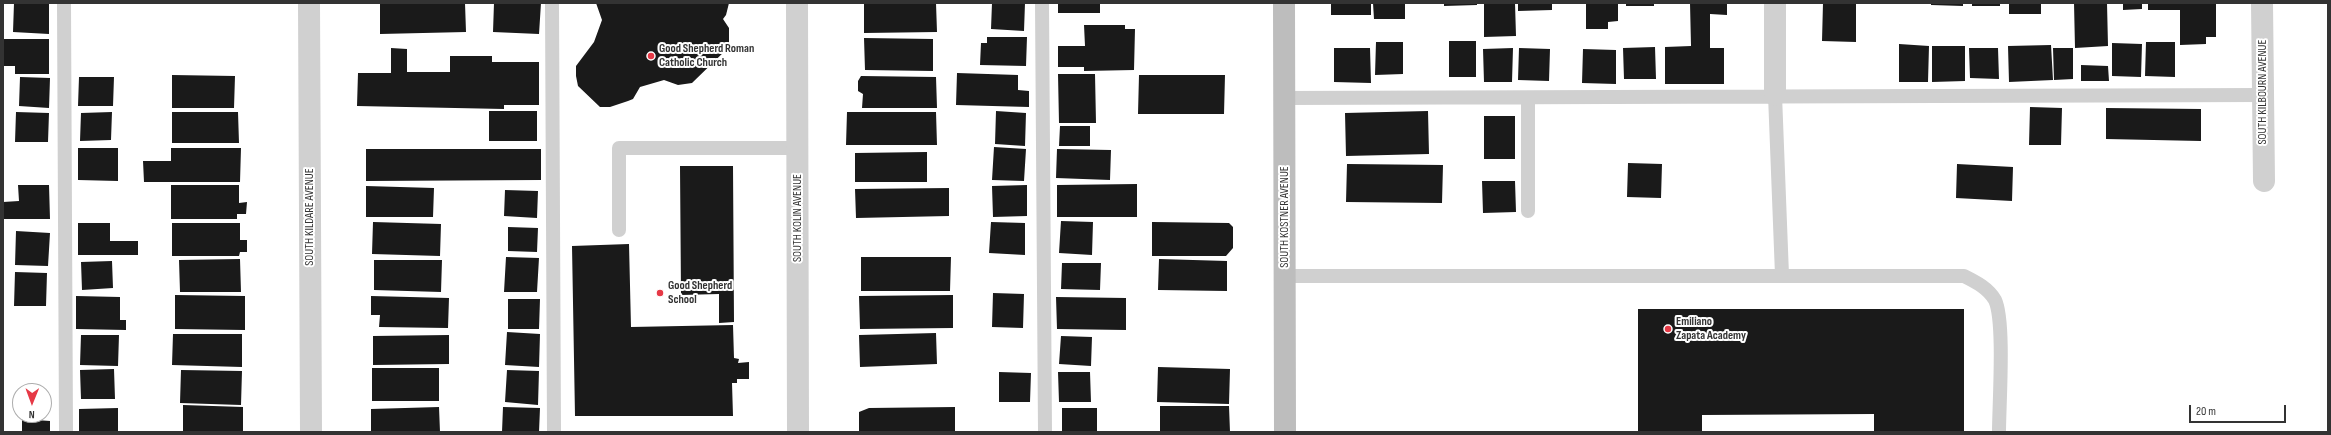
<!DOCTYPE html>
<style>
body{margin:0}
#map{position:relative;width:2331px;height:435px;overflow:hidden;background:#fff;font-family:"Sofia Sans Condensed",sans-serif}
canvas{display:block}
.frame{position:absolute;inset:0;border:4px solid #333;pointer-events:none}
.north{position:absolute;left:12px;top:383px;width:40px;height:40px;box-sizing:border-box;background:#fff;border:1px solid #adadad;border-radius:50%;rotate:181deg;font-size:11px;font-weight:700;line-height:16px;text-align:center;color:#333}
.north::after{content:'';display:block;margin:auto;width:14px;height:18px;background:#e63946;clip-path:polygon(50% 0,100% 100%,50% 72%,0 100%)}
.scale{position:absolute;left:2189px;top:405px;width:97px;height:18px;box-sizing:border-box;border:2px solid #333;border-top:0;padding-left:5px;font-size:12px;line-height:14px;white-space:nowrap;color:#333;-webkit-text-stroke:3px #fff;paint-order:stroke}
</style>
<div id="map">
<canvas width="2331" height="435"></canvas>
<div class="frame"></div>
<div class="north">N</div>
<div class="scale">20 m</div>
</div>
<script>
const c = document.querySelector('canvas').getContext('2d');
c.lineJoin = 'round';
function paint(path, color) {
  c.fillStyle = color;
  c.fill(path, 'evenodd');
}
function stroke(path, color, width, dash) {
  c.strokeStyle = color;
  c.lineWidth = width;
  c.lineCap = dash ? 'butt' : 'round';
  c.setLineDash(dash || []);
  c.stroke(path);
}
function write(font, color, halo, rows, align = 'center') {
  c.font = font + ' "Sofia Sans Condensed",sans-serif';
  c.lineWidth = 4;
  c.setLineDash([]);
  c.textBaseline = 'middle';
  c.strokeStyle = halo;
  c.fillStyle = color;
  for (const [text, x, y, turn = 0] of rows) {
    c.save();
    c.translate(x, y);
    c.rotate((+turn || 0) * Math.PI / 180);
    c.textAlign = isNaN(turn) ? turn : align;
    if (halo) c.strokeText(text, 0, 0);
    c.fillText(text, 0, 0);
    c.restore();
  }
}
paint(new Path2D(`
 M 14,3 L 49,3 L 49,34 L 13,32 Z
 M 380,3 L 465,3 L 466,32 L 380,34 Z
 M 494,3 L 541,3 L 539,34 L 493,32 Z
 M 596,3 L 729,3 L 726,15 L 723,19 L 729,28 L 729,44 L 727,49 L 692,83 L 678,85 L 664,80 L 640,87 L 633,99 L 628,101 L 610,107 L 600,107 L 578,86 L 576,76 L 576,66 L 594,42 L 602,20 Z
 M 864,3 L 936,3 L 937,32 L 864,33 Z
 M 992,3 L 1025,3 L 1024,31 L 991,29 Z
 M 1058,3 L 1100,3 L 1100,13 L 1058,13 Z
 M 1331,3 L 1371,3 L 1371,15 L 1331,15 Z
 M 1373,3 L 1405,3 L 1405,19 L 1374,19 Z
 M 1444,3 L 1477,3 L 1477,5 L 1444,6 Z
 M 1484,3 L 1515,3 L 1516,36 L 1484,37 Z
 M 1518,3 L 1552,3 L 1552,10 L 1518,11 Z
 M 1586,3 L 1618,3 L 1618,21 L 1608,22 L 1608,29 L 1586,29 Z
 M 1626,3 L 1654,3 L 1654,6 L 1626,6 Z
 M 1690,3 L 1727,3 L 1727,15 L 1710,14 L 1710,48 L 1724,48 L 1724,84 L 1665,84 L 1665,47 L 1691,46 Z
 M 1823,3 L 1856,3 L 1856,42 L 1822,41 Z
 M 1931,3 L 1963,3 L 1963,6 L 1931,5 Z
 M 1972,3 L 2000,3 L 2000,6 L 1972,6 Z
 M 2009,3 L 2041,3 L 2041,14 L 2009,14 Z
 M 2074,3 L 2107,3 L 2108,46 L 2075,48 Z
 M 2123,3 L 2142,3 L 2142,9 L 2123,10 Z
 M 2148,3 L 2216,3 L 2216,37 L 2206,37 L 2206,44 L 2180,45 L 2180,10 L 2148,10 Z
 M 1084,25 L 1125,25 L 1125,29 L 1135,29 L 1134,70 L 1084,71 L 1084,67 L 1058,67 L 1058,46 L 1085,46 Z
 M 987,37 L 1027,37 L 1026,66 L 980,65 L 981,43 L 987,43 Z
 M 864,38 L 933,39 L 933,71 L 865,70 Z
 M 3,39 L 49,39 L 49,74 L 15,74 L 15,66 L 3,66 Z
 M 1449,41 L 1476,41 L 1476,77 L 1449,77 Z
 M 1376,42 L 1403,42 L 1403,74 L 1375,75 Z
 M 2146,42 L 2175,42 L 2175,77 L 2145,76 Z
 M 2112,43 L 2142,44 L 2141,77 L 2112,76 Z
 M 1899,44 L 1929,46 L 1928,82 L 1899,82 Z
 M 2051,45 L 2053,80 L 2009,82 L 2008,46 Z
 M 1932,46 L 1965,46 L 1965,81 L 1932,82 Z
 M 1655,47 L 1656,79 L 1624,79 L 1623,48 Z
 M 391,48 L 407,49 L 407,72 L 450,72 L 450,56 L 492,56 L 492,62 L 539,62 L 539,105 L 504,105 L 504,109 L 357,106 L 358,73 L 391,73 Z
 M 1334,48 L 1370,48 L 1371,83 L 1334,82 Z
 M 1513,48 L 1512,82 L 1484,82 L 1483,49 Z
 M 1519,48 L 1550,49 L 1549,81 L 1518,80 Z
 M 1969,48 L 1998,48 L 1999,79 L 1970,78 Z
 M 2053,48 L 2073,48 L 2073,79 L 2054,80 Z
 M 1583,49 L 1616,50 L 1616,84 L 1582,83 Z
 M 2081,65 L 2108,66 L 2109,81 L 2081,81 Z
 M 957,73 L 1018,75 L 1018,90 L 1029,91 L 1029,107 L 956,105 Z
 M 1058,74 L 1095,74 L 1096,123 L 1059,123 Z
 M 172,75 L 235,76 L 234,108 L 172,108 Z
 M 1139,75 L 1225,75 L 1224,114 L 1138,114 Z
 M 861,76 L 936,77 L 937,108 L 862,108 L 863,94 L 858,91 L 858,81 Z
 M 20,77 L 50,78 L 49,108 L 19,106 Z
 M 79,77 L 114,77 L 113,106 L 78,106 Z
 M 2030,107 L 2062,108 L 2061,145 L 2029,145 Z
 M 2106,108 L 2201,109 L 2201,141 L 2106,139 Z
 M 489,111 L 537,111 L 537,141 L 489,141 Z
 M 996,111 L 1026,113 L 1025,146 L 995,144 Z
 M 1428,111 L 1429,154 L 1346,156 L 1345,113 Z
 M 16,112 L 49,113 L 48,142 L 15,142 Z
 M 112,112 L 111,140 L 80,141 L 81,113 Z
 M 172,112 L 238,112 L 239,143 L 172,143 Z
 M 847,112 L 936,112 L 937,145 L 846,145 Z
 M 1484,116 L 1515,116 L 1515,159 L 1484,159 Z
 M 1060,126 L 1090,126 L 1090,146 L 1059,146 Z
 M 994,147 L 1026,149 L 1024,181 L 992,180 Z
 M 78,148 L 118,148 L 118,181 L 78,180 Z
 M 171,148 L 241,148 L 240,182 L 144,182 L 143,161 L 171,161 Z
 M 366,149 L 541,149 L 541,180 L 366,181 Z
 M 1057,149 L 1111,150 L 1110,180 L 1056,178 Z
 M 927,152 L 927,182 L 855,182 L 855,153 Z
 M 1628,163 L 1662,164 L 1661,198 L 1627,197 Z
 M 1347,164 L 1443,165 L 1442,203 L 1346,202 Z
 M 1957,164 L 2013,167 L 2012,201 L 1956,198 Z
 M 680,166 L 733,166 L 734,322 L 719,323 L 719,294 L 681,295 Z
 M 1482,181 L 1515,181 L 1516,212 L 1483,213 Z
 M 1137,184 L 1137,217 L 1057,217 L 1057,185 Z
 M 18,185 L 49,185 L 50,219 L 3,219 L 3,202 L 19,201 Z
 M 171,185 L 239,185 L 239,203 L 247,202 L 246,214 L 237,214 L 237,219 L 171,219 Z
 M 1027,185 L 1027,216 L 993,217 L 992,186 Z
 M 366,186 L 434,188 L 433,217 L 366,217 Z
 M 949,188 L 949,216 L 856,218 L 855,189 Z
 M 505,190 L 538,191 L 537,218 L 504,216 Z
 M 1061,221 L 1093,222 L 1092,255 L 1059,253 Z
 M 373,222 L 441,224 L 440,256 L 372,254 Z
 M 991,222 L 1025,223 L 1025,255 L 989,253 Z
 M 1152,222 L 1229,223 L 1233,227 L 1233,248 L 1226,256 L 1152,256 Z
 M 78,223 L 110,223 L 110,241 L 138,241 L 138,255 L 78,255 Z
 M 172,223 L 240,223 L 240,240 L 247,240 L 247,252 L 240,252 L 239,256 L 172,256 Z
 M 508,227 L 538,228 L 537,252 L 508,251 Z
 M 16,231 L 50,233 L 48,266 L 15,265 Z
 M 629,244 L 631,327 L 733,325 L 734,358 L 739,359 L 738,363 L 749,362 L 749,379 L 737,379 L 737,383 L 732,383 L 733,416 L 575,416 L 572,246 Z
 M 506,257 L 539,258 L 537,292 L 504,292 Z
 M 861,257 L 951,257 L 950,291 L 861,291 Z
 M 240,259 L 241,292 L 180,292 L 179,260 Z
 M 1159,259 L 1227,261 L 1227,291 L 1158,290 Z
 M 374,260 L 442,260 L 441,292 L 374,290 Z
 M 112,261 L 113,288 L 82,290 L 81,262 Z
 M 1062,263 L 1101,263 L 1100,290 L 1061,289 Z
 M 15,272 L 47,273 L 46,306 L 14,306 Z
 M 993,293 L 1024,294 L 1023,328 L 992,327 Z
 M 175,295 L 245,296 L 245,330 L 175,329 Z
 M 953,295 L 953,328 L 860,329 L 859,296 Z
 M 76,296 L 120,297 L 120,320 L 126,320 L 126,330 L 76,329 Z
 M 371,296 L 449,298 L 448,328 L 379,327 L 380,315 L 371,315 Z
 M 1056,297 L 1126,298 L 1126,330 L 1057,329 Z
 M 508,299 L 540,299 L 539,329 L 508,329 Z
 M 1638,309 L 1964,309 L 1964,432 L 1874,432 L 1874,414 L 1702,415 L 1702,432 L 1638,432 Z
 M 507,332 L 540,334 L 539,367 L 505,365 Z
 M 936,333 L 937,364 L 860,367 L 859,335 Z
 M 173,334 L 242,334 L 242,367 L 172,365 Z
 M 81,335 L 119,335 L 118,366 L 80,365 Z
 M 449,335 L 449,364 L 373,365 L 373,336 Z
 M 1061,336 L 1092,337 L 1091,366 L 1059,364 Z
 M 1158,367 L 1230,369 L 1229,404 L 1157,402 Z
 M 372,368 L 439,368 L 439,401 L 372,401 Z
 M 114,369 L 115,399 L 81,399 L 80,370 Z
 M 181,370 L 242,371 L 241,405 L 180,403 Z
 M 507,370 L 539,371 L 538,405 L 505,402 Z
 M 999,372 L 1031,373 L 1030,402 L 999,402 Z
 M 1058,372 L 1090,372 L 1091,402 L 1059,402 Z
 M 183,405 L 243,407 L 243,432 L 183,432 Z
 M 1160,406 L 1229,406 L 1230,432 L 1160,432 Z
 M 439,407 L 440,432 L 371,432 L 371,409 Z
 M 503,407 L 540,408 L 539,432 L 502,432 Z
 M 955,407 L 955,432 L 859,432 L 859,412 L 869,408 Z
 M 118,408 L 118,432 L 79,432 L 79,409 Z
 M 1062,408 L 1097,408 L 1097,432 L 1062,432 Z
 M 22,419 L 50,421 L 50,432 L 22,432 Z`), '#1a1a1a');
stroke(new Path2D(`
 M 64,3 L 66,432
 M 552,3 L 554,432
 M 1042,3 L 1045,432
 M 1775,95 L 1782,275
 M 1284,98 L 2263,95
 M 1528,98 L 1528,211
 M 619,230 L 619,148 L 797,148
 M 1285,276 L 1964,276 C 1976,282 1988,288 1995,300 C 2005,321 1999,405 1999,432`), '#d0d0d0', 14);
stroke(new Path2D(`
 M 309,3 L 311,432
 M 797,3 L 798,432
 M 1775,3 L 1775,95
 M 2262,3 L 2264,181`), '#d0d0d0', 22);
stroke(new Path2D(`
 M 1284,3 L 1285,432`), '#bdbdbd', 22);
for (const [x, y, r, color] of [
 [651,56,4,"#e63946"],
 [660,293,4,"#e63946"],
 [1668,329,4,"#e63946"]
]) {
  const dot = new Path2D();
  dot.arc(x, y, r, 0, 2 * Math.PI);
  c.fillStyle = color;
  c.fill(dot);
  stroke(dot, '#fff', 1.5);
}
write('bold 12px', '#333', '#fff', [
 ["Good Shepherd Roman",659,49],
 ["Catholic Church",659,63],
 ["Good Shepherd",668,286],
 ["School",668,300],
 ["Emiliano",1676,322],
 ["Zapata Academy",1676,336]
], 'left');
write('12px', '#333', '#fff', [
 ["SOUTH KILBOURN AVENUE",2263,92,-90],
 ["SOUTH KILDARE AVENUE",310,217,-90],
 ["SOUTH KOSTNER AVENUE",1285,217,-90],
 ["SOUTH KOLIN AVENUE",798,218,-90]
]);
</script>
